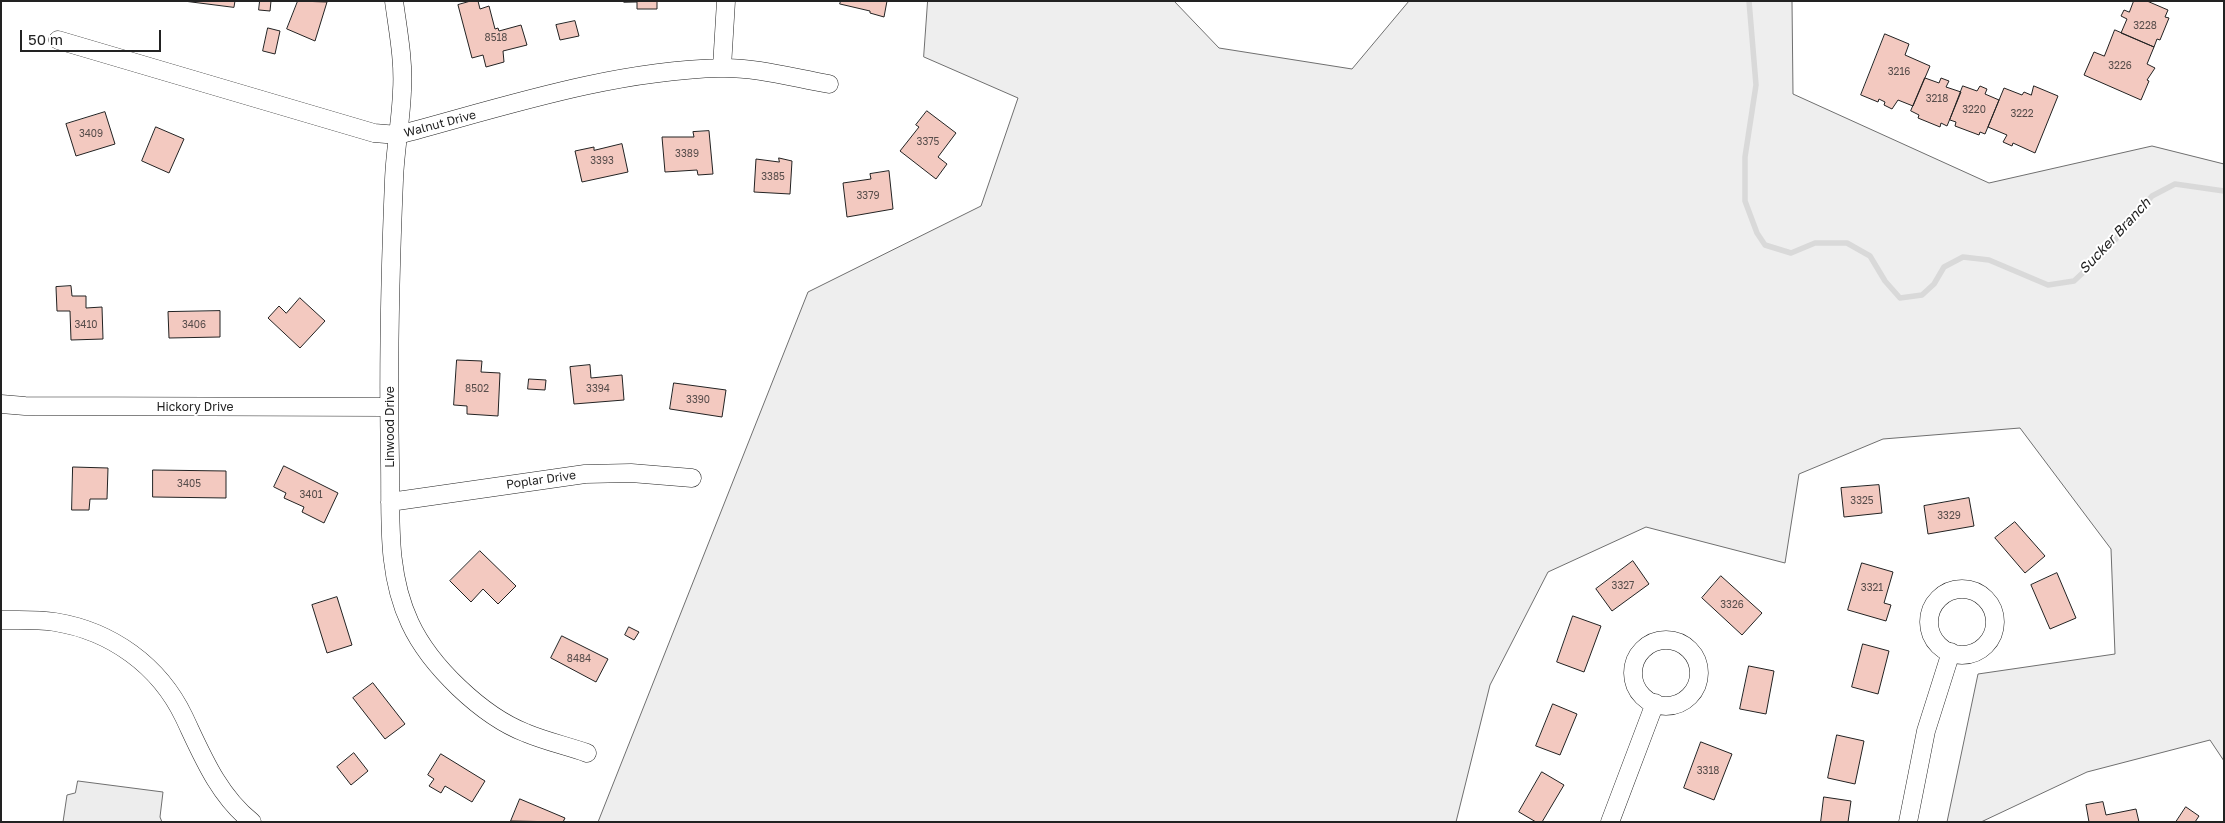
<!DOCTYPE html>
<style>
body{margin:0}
#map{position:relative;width:2225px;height:823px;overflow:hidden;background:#fff;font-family:"Golos Text",sans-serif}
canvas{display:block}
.frame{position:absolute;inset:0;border:2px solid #222;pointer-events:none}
.scale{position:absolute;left:20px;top:30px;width:141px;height:22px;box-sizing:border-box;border:2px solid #222;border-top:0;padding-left:6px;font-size:15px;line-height:18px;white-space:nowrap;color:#222;-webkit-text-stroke:4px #fff;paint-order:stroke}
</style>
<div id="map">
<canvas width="2225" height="823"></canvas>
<div class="frame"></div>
<div class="scale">50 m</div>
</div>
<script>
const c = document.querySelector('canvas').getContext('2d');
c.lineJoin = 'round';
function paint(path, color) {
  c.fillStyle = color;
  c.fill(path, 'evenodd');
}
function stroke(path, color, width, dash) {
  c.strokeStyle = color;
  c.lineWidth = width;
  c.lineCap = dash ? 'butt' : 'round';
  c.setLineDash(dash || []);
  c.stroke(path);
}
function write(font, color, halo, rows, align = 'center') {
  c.font = font + ' "Golos Text",sans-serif';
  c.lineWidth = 4;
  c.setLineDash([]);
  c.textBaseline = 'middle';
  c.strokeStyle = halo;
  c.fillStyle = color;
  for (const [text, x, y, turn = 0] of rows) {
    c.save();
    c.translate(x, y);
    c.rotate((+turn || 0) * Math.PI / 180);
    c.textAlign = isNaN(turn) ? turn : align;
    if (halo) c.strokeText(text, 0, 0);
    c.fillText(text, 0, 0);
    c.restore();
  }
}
const green = new Path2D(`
 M 928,1 L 1174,1 L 1219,48 L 1352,69 L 1409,1 L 1792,1 L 1793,94 L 1989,183 L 2152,146 L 2224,164 L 2224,761 L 2210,740 L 2087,772 L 1981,822 L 1947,822 L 1978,674 L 2115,654 L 2111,549 L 2020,428 L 1883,439 L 1799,474 L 1785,563 L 1646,527 L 1548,572 L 1490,685 L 1456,822 L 598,822 L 808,292 L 981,206 L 1018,98 L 924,57 Z`);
paint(green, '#eee');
stroke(green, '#6f6f6f', 1);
const parking = new Path2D(`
 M 78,781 L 163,792 L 160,817 L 162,822 L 63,822 L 67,795 L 75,793 Z`);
paint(parking, '#ededed');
stroke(parking, '#6f6f6f', 1);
stroke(new Path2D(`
 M 1749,1 L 1756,85 L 1745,157 L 1745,201 L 1757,233 L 1765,245 L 1791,253 L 1815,243 L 1847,243 L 1870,256 L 1885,281 L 1900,298 L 1922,295 L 1934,284 L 1944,267 L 1963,257 L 1989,260 L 2048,285 L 2074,281 L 2104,253 L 2152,196 L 2175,184 L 2224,191`), '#d9d9d9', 5.5);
const building = new Path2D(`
 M 184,1 L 235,1 L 234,7 Z
 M 260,1 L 271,1 L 270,11 L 259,10 Z
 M 298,1 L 327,2 L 315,41 L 287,29 Z
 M 471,1 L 478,1 L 480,9 L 489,6 L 495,29 L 498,28 L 499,31 L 521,25 L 527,45 L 503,51 L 504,62 L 486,67 L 483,55 L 472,58 L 458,5 Z
 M 657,1 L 657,9 L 637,9 L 637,2 L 624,2 Z
 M 841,1 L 887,1 L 884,17 L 870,13 L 870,11 L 840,4 Z
 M 2134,1 L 2147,1 L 2168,10 L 2165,17 L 2169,18 L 2160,40 L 2157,39 L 2154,47 L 2121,33 L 2127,19 L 2121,16 L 2124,10 L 2129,12 Z
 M 575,21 L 579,36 L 560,40 L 556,25 Z
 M 268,28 L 280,31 L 275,54 L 263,51 Z
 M 2115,30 L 2154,47 L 2147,64 L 2155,68 L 2147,80 L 2149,81 L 2141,100 L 2084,75 L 2094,52 L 2104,56 Z
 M 1885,34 L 1909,44 L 1905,55 L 1930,66 L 1913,106 L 1898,100 L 1892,109 L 1884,105 L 1885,102 L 1879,99 L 1878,102 L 1861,95 Z
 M 1925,78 L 1939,83 L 1941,78 L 1949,81 L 1946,87 L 1961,92 L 1947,126 L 1941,123 L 1940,127 L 1918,118 L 1919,115 L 1911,111 Z
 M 1963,86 L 1977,91 L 1980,86 L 1987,89 L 1985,94 L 1999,100 L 1985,134 L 1980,132 L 1979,135 L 1955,126 L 1956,122 L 1950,120 Z
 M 2034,86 L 2058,96 L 2035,153 L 2013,143 L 2012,146 L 2003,142 L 2007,135 L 1988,127 L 2004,88 L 2022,95 L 2024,92 L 2031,95 Z
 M 927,111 L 956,133 L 938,157 L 947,164 L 936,179 L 900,151 L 919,127 L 916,125 Z
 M 105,112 L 115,144 L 76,156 L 66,124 Z
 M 156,127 L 184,139 L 169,173 L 142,161 Z
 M 709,131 L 713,174 L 698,175 L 697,170 L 665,172 L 662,137 L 694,137 L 693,132 Z
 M 622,144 L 628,172 L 582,182 L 575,151 L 594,147 L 594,150 Z
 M 779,158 L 792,161 L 790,194 L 754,192 L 756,159 L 779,162 Z
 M 889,171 L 893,209 L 847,217 L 843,183 L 871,179 L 870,174 Z
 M 71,286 L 72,296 L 86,296 L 86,308 L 102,307 L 103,339 L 71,340 L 70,311 L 57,311 L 56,287 Z
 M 300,298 L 325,321 L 300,348 L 268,318 L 279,306 L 286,313 Z
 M 220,311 L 220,337 L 169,338 L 168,312 Z
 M 457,360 L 482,361 L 481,372 L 500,373 L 498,416 L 467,414 L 467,406 L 454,405 Z
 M 590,365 L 591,378 L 622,375 L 624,400 L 574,404 L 570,367 Z
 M 529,379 L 546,380 L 545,390 L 528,389 Z
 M 674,383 L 726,390 L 722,417 L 670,409 Z
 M 284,466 L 338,493 L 324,523 L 302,512 L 304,507 L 284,498 L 286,493 L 274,487 Z
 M 73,467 L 108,468 L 107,499 L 90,499 L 89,510 L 72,510 Z
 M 153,470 L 226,471 L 226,498 L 153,497 Z
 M 1879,485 L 1882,513 L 1844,517 L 1841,488 Z
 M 1969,498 L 1974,526 L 1928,534 L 1924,506 Z
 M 2015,522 L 2045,556 L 2025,573 L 1995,538 Z
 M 480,551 L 516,586 L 498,604 L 483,589 L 471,602 L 450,581 Z
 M 1633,561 L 1649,584 L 1612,611 L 1596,589 Z
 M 1862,563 L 1893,572 L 1884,603 L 1891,605 L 1886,621 L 1848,610 Z
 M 2057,573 L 2076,618 L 2050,629 L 2031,585 Z
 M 1721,576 L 1762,613 L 1742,635 L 1702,598 Z
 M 337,597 L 352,645 L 327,653 L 312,605 Z
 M 1573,616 L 1601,626 L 1584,672 L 1557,662 Z
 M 629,627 L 639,632 L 634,640 L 625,635 Z
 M 562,636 L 608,659 L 596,682 L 551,658 Z
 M 1863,644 L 1889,651 L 1878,694 L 1852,687 Z
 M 1749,666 L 1774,671 L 1766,714 L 1740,709 Z
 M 373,683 L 405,724 L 385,739 L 353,698 Z
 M 1553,704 L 1577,714 L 1560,755 L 1536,746 Z
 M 1837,735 L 1864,741 L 1855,784 L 1828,778 Z
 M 1701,742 L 1732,754 L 1714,800 L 1684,788 Z
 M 354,753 L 368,771 L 351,785 L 337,767 Z
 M 441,754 L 485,781 L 472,802 L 445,786 L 441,793 L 429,786 L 434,779 L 428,775 Z
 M 1542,772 L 1564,785 L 1542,822 L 1536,822 L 1519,812 Z
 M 1824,797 L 1851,801 L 1848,822 L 1821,822 Z
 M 520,799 L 565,818 L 563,822 L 511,821 Z
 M 2103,802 L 2106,815 L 2136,809 L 2139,822 L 2089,822 L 2086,805 Z
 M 2186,807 L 2199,816 L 2195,822 L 2176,822 Z`);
paint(building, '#f3c9c0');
stroke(building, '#222', 1);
const street = new Path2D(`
 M 394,1 C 398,31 404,61 402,91 C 401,121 395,150 394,180 C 390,274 388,369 390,463 C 391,517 386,572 410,623 C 430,666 482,716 526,733 C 545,741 567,746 587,753
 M 58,40 L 374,133 L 398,135 C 503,107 610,71 720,68 C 756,67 794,78 829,84
 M 722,67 L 726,1
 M 1,404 L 25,406 L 389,407
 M 390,502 L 585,474 L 631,473 L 692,478
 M1929 622a33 33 0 1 1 66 0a33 33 0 1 1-66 0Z
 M 1,620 C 19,620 37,619 55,622 C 111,631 159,665 184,717 C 202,755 218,795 252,822
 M1633 673a33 33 0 1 1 66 0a33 33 0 1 1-66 0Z
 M 1610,822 L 1655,703
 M 1908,822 L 1926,731 L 1951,652`);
stroke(street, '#222', 19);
stroke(street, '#fff', 18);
write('10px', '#564c4a', null, [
 ["3228",2145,26],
 ["8518",496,38],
 ["3226",2120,66],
 ["3216",1899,72],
 ["3218",1937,99],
 ["3220",1974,110],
 ["3222",2022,114],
 ["3409",91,134],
 ["3375",928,142],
 ["3389",687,154],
 ["3393",602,161],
 ["3385",773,177],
 ["3379",868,196],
 ["3410",86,325],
 ["3406",194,325],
 ["8502",477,389],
 ["3394",598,389],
 ["3390",698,400],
 ["3405",189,484],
 ["3401",311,495],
 ["3325",1862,501],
 ["3329",1949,516],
 ["3327",1623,586],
 ["3321",1872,588],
 ["3326",1732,605],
 ["8484",579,659],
 ["3318",1708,771]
]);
write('12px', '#222', '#fff', [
 ["Walnut Drive",440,124,-15],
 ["Hickory Drive",195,407],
 ["Linwood Drive",390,427,-90],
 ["Poplar Drive",541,480,-8]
]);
write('italic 14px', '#222', '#fff', [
 ["Sucker Branch",2115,236,-47]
]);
</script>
